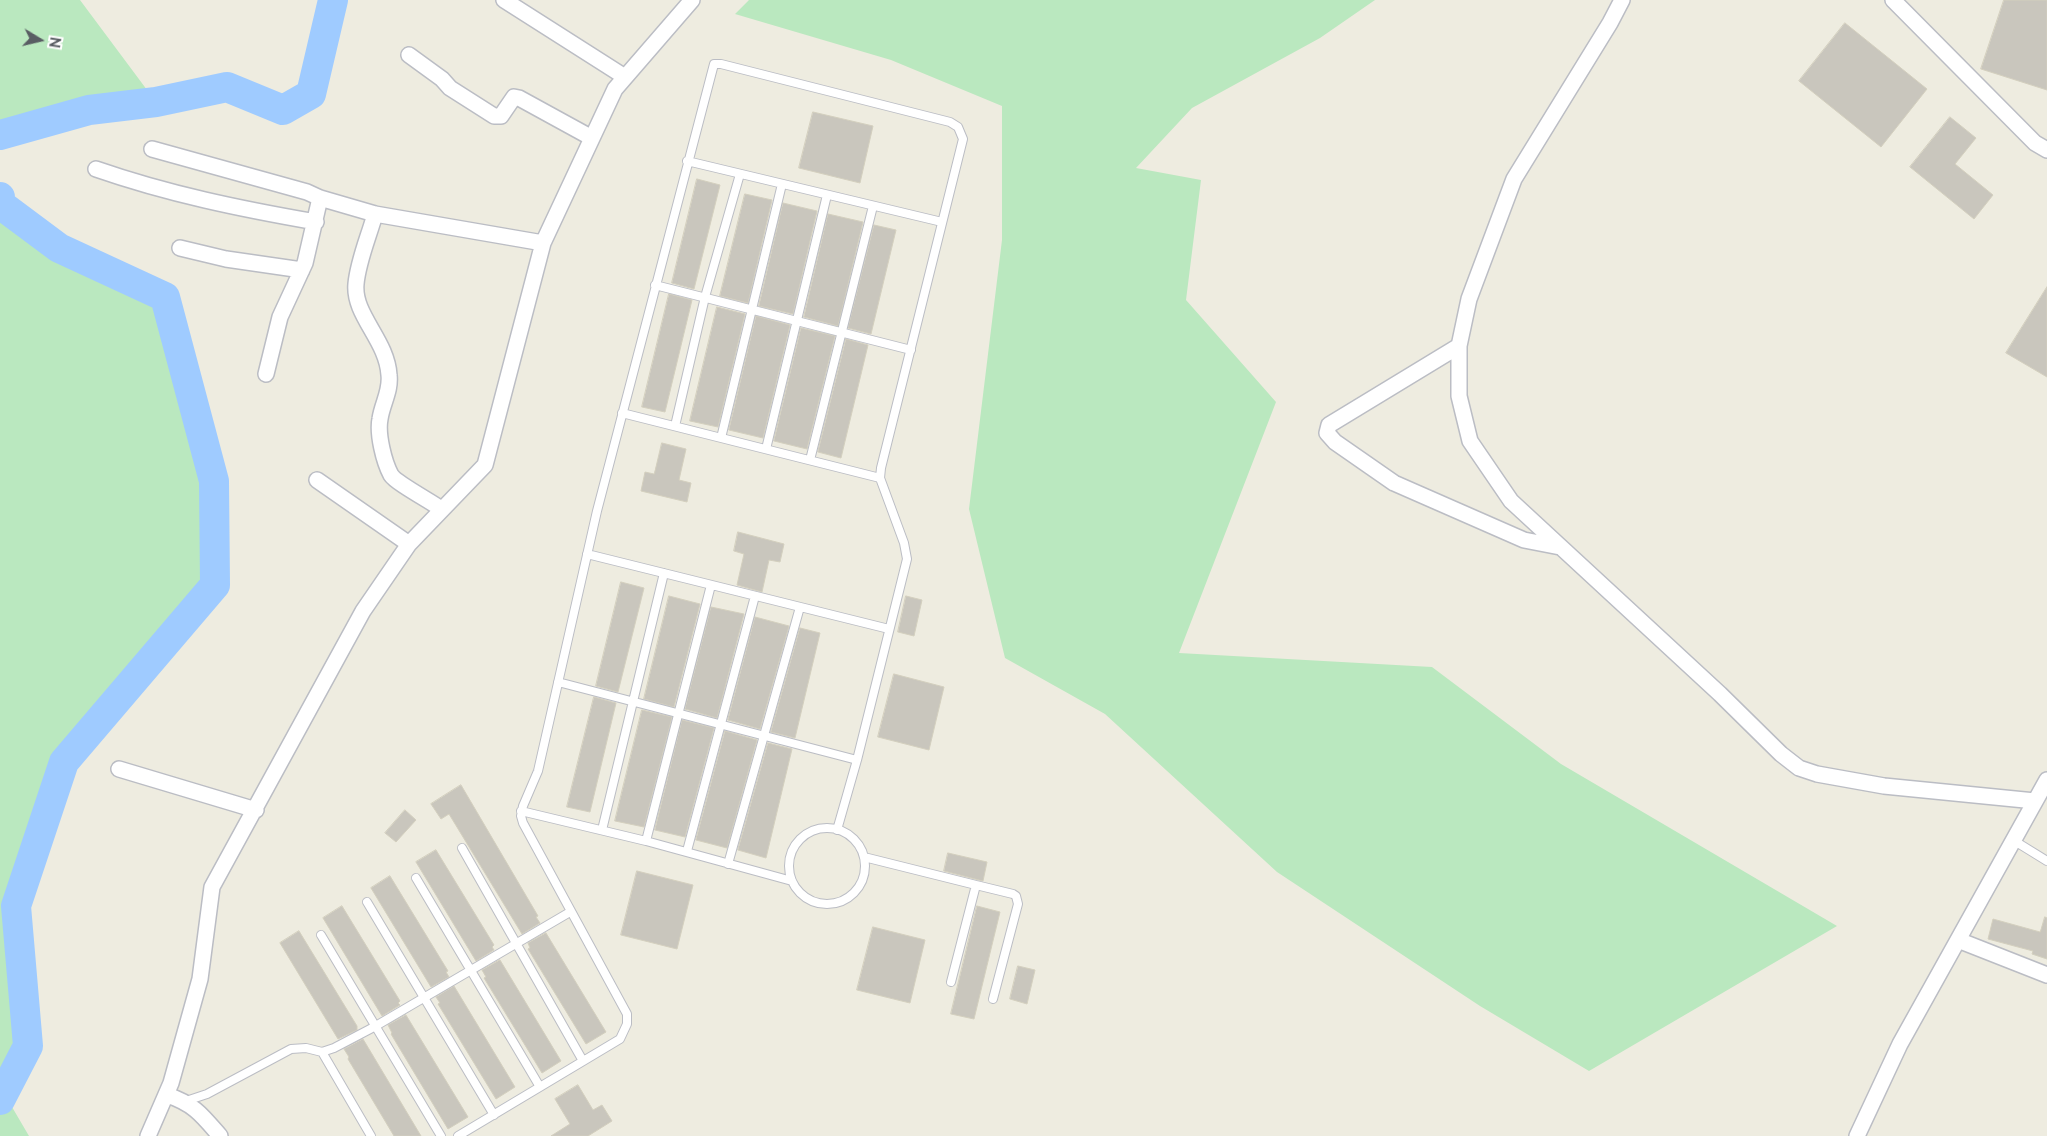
<!DOCTYPE html>
<style>
body{margin:0}
#map{position:relative;width:2047px;height:1136px;overflow:hidden;background:#eeece0;font-family:Raleway,sans-serif}
canvas{display:block}
.north{position:absolute;left:15px;top:15px;width:50px;height:50px;-webkit-text-stroke:4px #fff;paint-order:stroke;rotate:99deg;font-size:14px;font-weight:700;line-height:20px;text-align:center;color:#595d63}
.north::after{content:'';display:block;margin:auto;width:18px;height:22px;background:#595d63;clip-path:polygon(50% 0,100% 100%,50% 72%,0 100%)}
</style>
<div id="map">
<canvas width="2047" height="1136"></canvas>
<div class="north">N</div>
</div>
<script>
const c = document.querySelector('canvas').getContext('2d');
c.lineJoin = 'round';
function paint(path, color) {
  c.fillStyle = color;
  c.fill(path, 'evenodd');
}
function stroke(path, color, width, dash) {
  c.strokeStyle = color;
  c.lineWidth = width;
  c.lineCap = dash ? 'butt' : 'round';
  c.setLineDash(dash || []);
  c.stroke(path);
}
paint(new Path2D(`
 M 0,0 L 80,0 L 156,102 L 89,110 L 0,135 Z
 M 749,0 L 1375,0 L 1320,38 L 1192,108 L 1136,168 L 1201,180 L 1186,300 L 1276,402 L 1179,653 L 1432,667 L 1561,764 L 1837,926 L 1589,1071 L 1480,1006 L 1277,872 L 1105,714 L 1005,658 L 969,509 L 1002,240 L 1002,106 L 891,60 L 735,14 Z
 M 0,197 L 0,204 L 59,248 L 165,297 L 214,481 L 215,585 L 64,762 L 17,906 L 28,1046 L 12,1107 L 29,1136 L 0,1136 Z`), '#bae8bf');
stroke(new Path2D(`
 M 0,135 L 89,110 L 156,102 L 227,87 L 283,110 L 311,94 L 333,0
 M 0,197 L 0,204 L 59,248 L 165,297 L 214,481 L 215,585 L 64,762 L 16,906 L 28,1046 L 0,1100`), '#9fcbff', 30);
const building = new Path2D(`
 M 2004,0 L 2047,0 L 2047,90 L 1981,69 Z
 M 1845,23 L 1927,89 L 1881,147 L 1799,81 Z
 M 813,112 L 873,126 L 860,183 L 799,168 Z
 M 1950,117 L 1976,138 L 1955,164 L 1993,195 L 1974,219 L 1910,167 Z
 M 697,179 L 720,185 L 694,289 L 672,283 Z
 M 745,194 L 772,200 L 748,303 L 720,296 Z
 M 783,203 L 817,211 L 793,314 L 759,306 Z
 M 828,214 L 863,222 L 838,326 L 804,317 Z
 M 874,225 L 896,230 L 871,334 L 848,328 Z
 M 2047,287 L 2047,377 L 2006,353 Z
 M 669,294 L 692,300 L 665,412 L 642,407 Z
 M 717,307 L 745,314 L 718,427 L 690,421 Z
 M 756,316 L 790,325 L 763,438 L 729,430 Z
 M 801,328 L 835,336 L 807,449 L 774,441 Z
 M 846,339 L 868,345 L 841,458 L 818,452 Z
 M 662,443 L 686,449 L 679,480 L 691,483 L 687,502 L 641,491 L 645,472 L 654,474 Z
 M 738,532 L 784,544 L 780,562 L 769,560 L 762,592 L 737,585 L 744,554 L 734,551 Z
 M 621,582 L 644,588 L 618,692 L 596,686 Z
 M 669,596 L 700,604 L 674,707 L 644,699 Z
 M 906,596 L 922,600 L 914,636 L 898,632 Z
 M 711,607 L 744,614 L 717,718 L 685,709 Z
 M 755,617 L 789,626 L 760,729 L 728,720 Z
 M 800,628 L 820,633 L 795,738 L 771,732 Z
 M 894,674 L 944,687 L 929,750 L 878,737 Z
 M 594,697 L 616,703 L 590,812 L 567,807 Z
 M 642,710 L 672,717 L 644,827 L 615,821 Z
 M 682,720 L 714,728 L 685,837 L 655,830 Z
 M 725,731 L 757,740 L 727,848 L 696,840 Z
 M 768,743 L 792,749 L 766,858 L 738,850 Z
 M 461,785 L 538,916 L 536,917 L 540,923 L 522,934 L 449,814 L 441,819 L 431,804 Z
 M 405,810 L 416,820 L 396,842 L 385,833 Z
 M 436,850 L 494,945 L 492,947 L 494,950 L 476,961 L 416,862 Z
 M 948,853 L 987,862 L 983,881 L 944,871 Z
 M 637,871 L 693,885 L 677,949 L 621,935 Z
 M 390,876 L 448,971 L 446,972 L 449,977 L 431,987 L 371,888 Z
 M 342,906 L 400,1001 L 398,1003 L 400,1005 L 382,1016 L 323,918 Z
 M 977,906 L 1000,912 L 974,1019 L 951,1014 Z
 M 2045,917 L 2047,918 L 2047,959 L 2032,954 L 2033,951 L 1988,939 L 1993,919 L 2040,932 Z
 M 873,927 L 925,940 L 910,1003 L 857,990 Z
 M 299,931 L 357,1026 L 357,1030 L 338,1039 L 280,943 Z
 M 546,933 L 606,1032 L 586,1044 L 528,949 L 530,948 L 528,943 Z
 M 500,960 L 561,1061 L 542,1073 L 484,978 L 486,977 L 482,970 Z
 M 1018,966 L 1035,970 L 1027,1004 L 1010,999 Z
 M 454,986 L 515,1087 L 496,1099 L 438,1004 L 440,1003 L 436,997 Z
 M 406,1015 L 468,1117 L 448,1129 L 391,1034 L 392,1033 L 388,1025 Z
 M 363,1039 L 421,1136 L 394,1136 L 348,1059 L 349,1057 L 344,1049 Z
 M 578,1085 L 593,1110 L 602,1105 L 612,1121 L 588,1136 L 551,1136 L 570,1124 L 555,1099 Z`);
paint(building, '#c9c6bd');
stroke(building, '#d3cfbe', 1);
const service = new Path2D(`
 M 687,161 L 942,222
 M 655,285 L 911,350
 M 622,413 L 880,478
 M 675,426 L 705,297 L 740,174
 M 721,438 L 782,184
 M 766,449 L 827,195
 M 810,460 L 873,206
 M 587,554 L 889,629
 M 558,682 L 857,760
 M 521,811 L 646,841 L 792,881
 M789 866a38 38 0 1 1 76 0a38 38 0 1 1-76 0Z
 M 602,830 L 664,573
 M 2013,840 L 2047,861
 M 646,841 L 711,585
 M 462,848 L 583,1061
 M 687,851 L 755,596
 M 864,857 L 976,885 L 951,982
 M 728,864 L 800,607
 M 416,878 L 540,1087
 M 976,885 L 1013,894 L 1016,896 L 1018,904 L 993,999
 M 367,902 L 494,1115
 M 321,935 L 441,1136
 M 322,1052 L 371,1136
 M 186,1101 L 207,1094 L 291,1049 L 306,1048 L 322,1052 L 334,1048 L 374,1027 L 570,912
 M 458,1136 L 620,1039 L 627,1024 L 627,1014 L 523,823 L 521,816 L 523,806 L 538,771 L 597,511 L 714,64 L 721,64 L 950,122 L 958,127 L 963,139 L 881,468 L 880,478 L 904,543 L 907,559 L 857,760 L 837,830`);
const minor = new Path2D(`
 M 504,0 L 625,77
 M 1622,0 L 1610,23 L 1514,179 L 1469,299 L 1459,346 L 1459,396 L 1470,441 L 1511,501 L 1720,694 L 1781,754 L 1799,768 L 1817,774 L 1884,786 L 2035,801
 M 1893,0 L 2035,143 L 2047,150
 M 409,55 L 442,79 L 450,88 L 494,116 L 501,116 L 514,97 L 519,98 L 592,138
 M 152,149 L 307,192 L 320,198 L 375,214 L 543,243
 M 96,169 C 168,194 241,209 316,222
 M 375,214 C 369,236 358,261 356,284 C 353,315 387,340 389,375 C 391,391 382,404 380,419 C 377,434 384,462 391,475 C 396,483 432,502 441,509
 M 180,248 L 226,259 L 302,270
 M 1459,346 L 1329,425 L 1327,433 L 1335,442 L 1394,483 L 1524,540 L 1560,547
 M 266,374 L 280,317 L 305,263 L 320,198
 M 317,480 L 409,544
 M 119,769 L 256,810
 M 1958,940 L 2047,975
 M 167,1095 C 194,1104 202,1115 220,1136
 M 148,1136 L 171,1083 L 200,979 L 212,887 L 363,611 L 409,544 L 485,465 L 543,243 L 615,89 L 692,0
 M 1857,1136 L 1900,1044 L 2047,780`);
stroke(service, '#bbbdc4', 10);
stroke(minor, '#bbbdc4', 18);
stroke(service, '#fff', 8);
stroke(minor, '#fff', 15);
</script>
